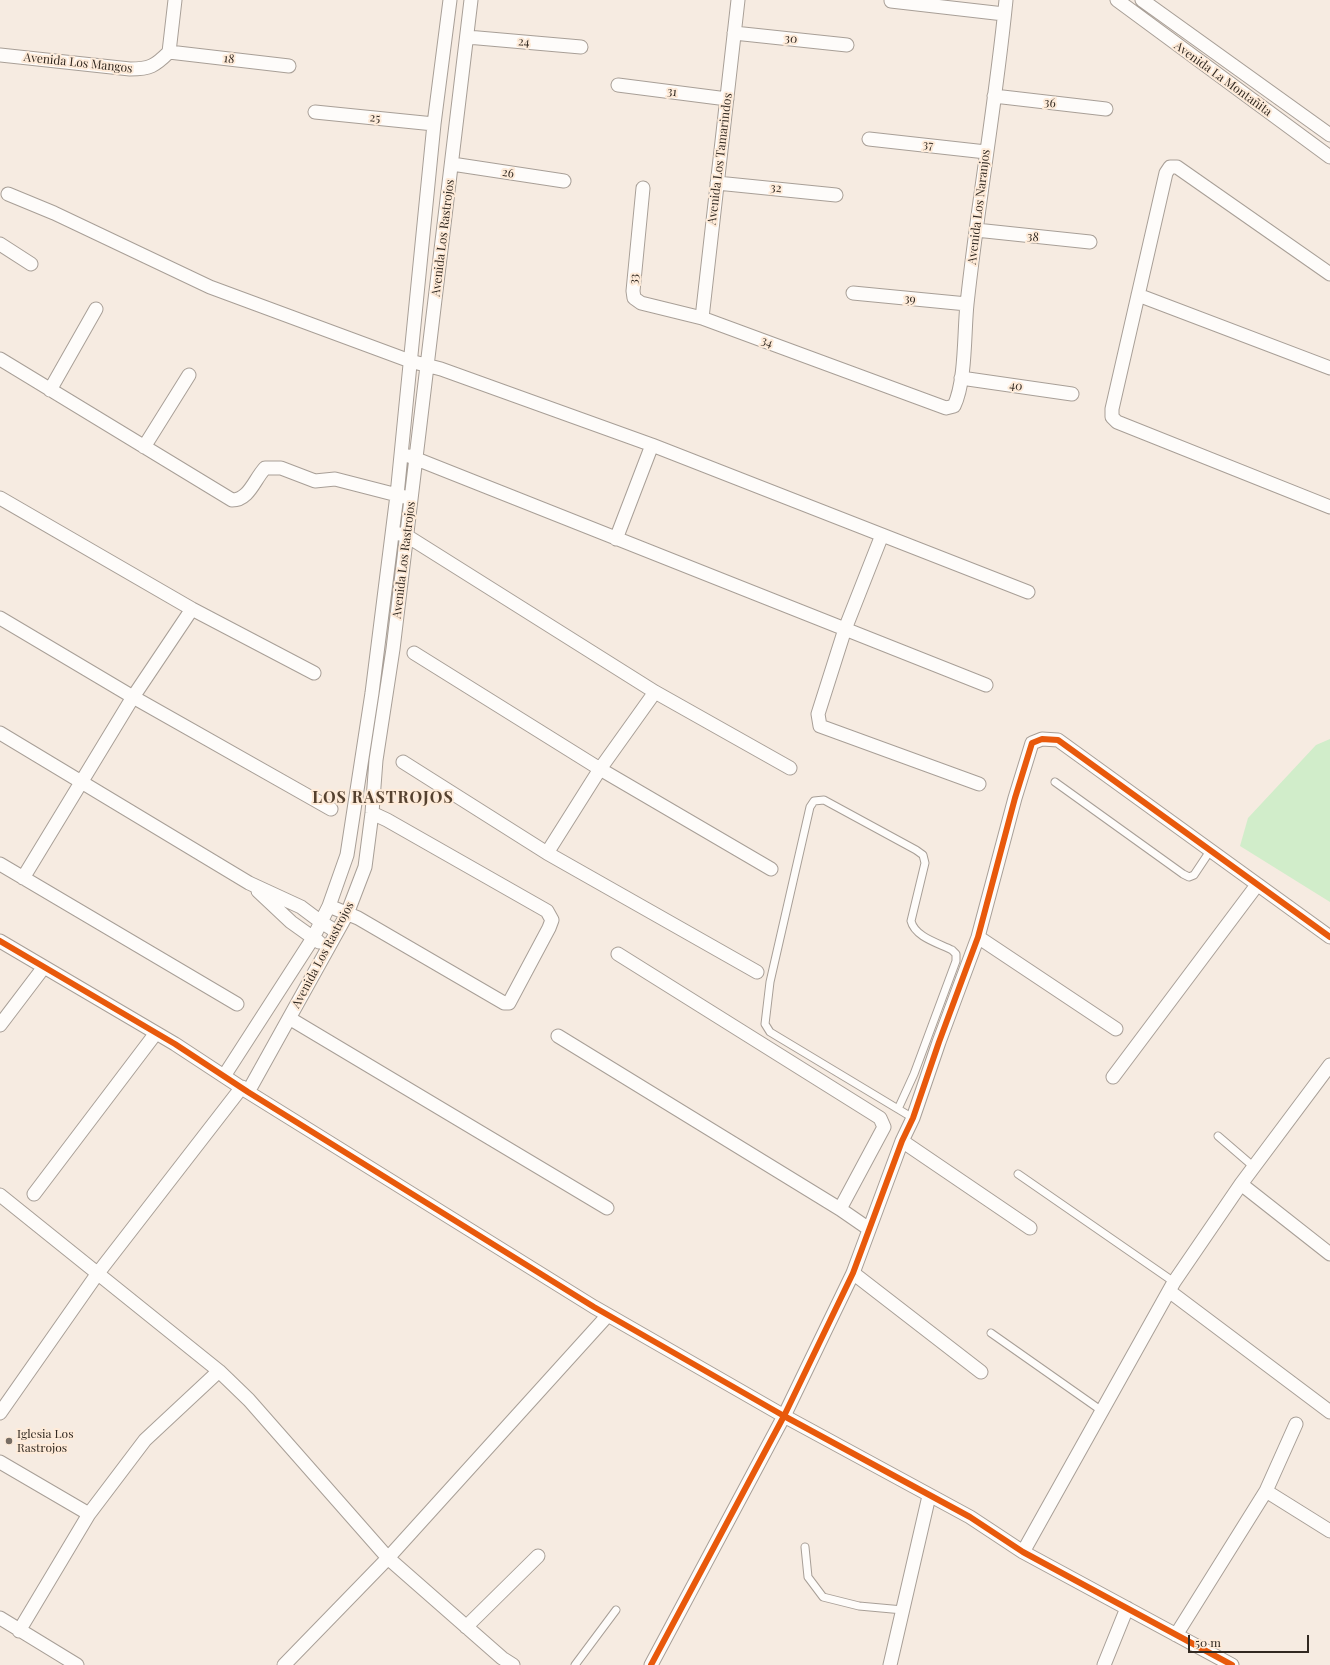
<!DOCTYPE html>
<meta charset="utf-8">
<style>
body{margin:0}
#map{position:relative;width:1330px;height:1665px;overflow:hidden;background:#f6ebe1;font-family:"Playfair Display",serif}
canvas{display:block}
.scale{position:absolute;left:1188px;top:1635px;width:121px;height:18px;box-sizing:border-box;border:2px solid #322921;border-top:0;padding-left:5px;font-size:12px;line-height:14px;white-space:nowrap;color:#322921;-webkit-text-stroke:3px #feebd9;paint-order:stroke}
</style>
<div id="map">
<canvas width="1330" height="1665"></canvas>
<div class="scale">50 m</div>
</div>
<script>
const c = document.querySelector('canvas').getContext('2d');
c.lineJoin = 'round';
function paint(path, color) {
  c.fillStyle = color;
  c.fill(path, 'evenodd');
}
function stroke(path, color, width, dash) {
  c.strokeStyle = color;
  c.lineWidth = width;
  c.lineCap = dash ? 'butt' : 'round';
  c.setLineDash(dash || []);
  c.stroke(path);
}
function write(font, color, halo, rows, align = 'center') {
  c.font = font + ' "Playfair Display",serif';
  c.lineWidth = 4;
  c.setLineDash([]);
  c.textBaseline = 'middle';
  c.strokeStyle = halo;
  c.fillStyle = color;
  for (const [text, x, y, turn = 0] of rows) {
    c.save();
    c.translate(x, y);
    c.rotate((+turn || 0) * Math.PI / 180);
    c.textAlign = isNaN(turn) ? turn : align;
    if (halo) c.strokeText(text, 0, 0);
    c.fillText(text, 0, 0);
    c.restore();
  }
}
paint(new Path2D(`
 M 1330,739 L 1330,902 L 1240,846 L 1248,818 L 1316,745 Z`), '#d1edca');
const service = new Path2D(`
 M 1055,782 L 1183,874 L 1189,877 L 1194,875 L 1210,851
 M 898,1109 L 914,1074 L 956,961 L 956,954 L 952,950 C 938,943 915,937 911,921 L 925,863 L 923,855 L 916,850 L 824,800 L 814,801 L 810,807 L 770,982 L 765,1024 L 770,1032 L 898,1109 L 913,1118
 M 1218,1136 L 1254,1167
 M 1018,1174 L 1174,1282
 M 991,1333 L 1102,1411
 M 805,1547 L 808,1577 L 823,1597 L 859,1606 L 903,1610
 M 575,1665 L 616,1610`);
const minor = new Path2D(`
 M 1117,0 L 1330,157
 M 1142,0 L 1330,135
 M 891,1 L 1004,14
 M 734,33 L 847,45
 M 467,37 L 581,47
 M 169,52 L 289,66
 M 0,55 L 130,69 C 150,69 155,66 169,52 L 175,0
 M 618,85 L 727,99
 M 994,96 L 1106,109
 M 315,112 L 434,124
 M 869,139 L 986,152
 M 452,164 L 564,181
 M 717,183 L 836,195
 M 643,188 L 633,291 L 634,298 L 641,303 L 702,318 L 946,408 L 954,406 C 966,381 964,332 967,304 C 978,202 996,102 1006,0
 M 8,194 L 54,213 L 210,287 L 410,361 L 441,369 L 652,445 L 1028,592
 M 976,230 L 1090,242
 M 0,244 L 31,264
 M 1330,274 L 1177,167 L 1170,167 L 1166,173 L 1112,409 L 1112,417 L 1117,422 L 1330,507
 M 853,293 L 967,304
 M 1138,295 L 1330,368
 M 702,318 L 738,0
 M 0,359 L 232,500 C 249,500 254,480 265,468 L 281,468 L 315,481 L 335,479 L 405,497
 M 961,378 L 1072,394
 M 50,390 L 96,309
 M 144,447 L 189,375
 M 409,456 L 986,685
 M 0,498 L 192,609 L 314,673
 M 400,534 L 407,536 L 655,692 L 790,768
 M 882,535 L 845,629 L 818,714 L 820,726 L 979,784
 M 616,539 L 652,445
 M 0,618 L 133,697 L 331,809
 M 414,653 L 600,769 L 771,869
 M 0,733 L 249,883 L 301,907 L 321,922 L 337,932
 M 403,762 L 547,853 L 757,972
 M 547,853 L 600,769 L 655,692
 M 0,864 L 237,1004
 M 23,878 L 133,697 L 192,609
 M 258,891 L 291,922 L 319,942
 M 329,906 L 358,918 L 504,1003 L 509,1003 L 549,928 L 552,920 L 547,911 L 387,820 L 372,813
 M 978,937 L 1116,1029
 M 0,941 L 175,1044 L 248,1092 L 594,1307 L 784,1416 L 970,1517 L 1023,1552 L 1232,1665
 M 618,954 L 880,1118 L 884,1127 L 840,1209
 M 289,1018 L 607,1208
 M 0,1025 L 44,967
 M 558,1036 L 840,1209 L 869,1229
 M 224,1076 L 313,938 L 329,906 L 347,855 L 372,693 L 397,495 L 434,124 L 450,0
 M 1113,1077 L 1257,885
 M 248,1092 L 347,914 L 365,867 L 372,813 L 376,760 L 393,649 L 471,0
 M 902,1141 L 1030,1228
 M 1241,1184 L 1330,1254
 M 34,1194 L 156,1033
 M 0,1195 L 219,1371 L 249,1400 L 388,1558 L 502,1658 L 513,1665
 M 853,1273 L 981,1372
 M 1169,1291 L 1330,1412
 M 0,1413 L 98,1273 L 242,1087
 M 0,1462 L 89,1514
 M 1266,1491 L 1330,1531
 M 1023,1552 L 1174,1282 L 1241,1184 L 1330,1065
 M 0,1618 L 77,1665
 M 466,1627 L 538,1556
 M 19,1631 L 89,1514 L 145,1440 L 219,1371
 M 1176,1635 L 1266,1491 L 1296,1424
 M 284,1665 L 388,1558 L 608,1315
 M 651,1665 L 784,1416 L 853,1273 L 902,1141 L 913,1118 L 939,1042 L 978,937 L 1015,798 L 1032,743 L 1042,739 L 1058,740 L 1330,937
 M 890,1665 L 929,1496
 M 1104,1665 L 1127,1608`);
stroke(service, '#a89f97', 9);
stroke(minor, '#a89f97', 15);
stroke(service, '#fefcfa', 7);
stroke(minor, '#fefcfa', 13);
stroke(new Path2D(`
 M 0,941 L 175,1044 L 248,1092 L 594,1307 L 784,1416 L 970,1517 L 1023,1552 L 1232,1665
 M 651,1665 L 784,1416 L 853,1273 L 902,1141 L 913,1118 L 939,1042 L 978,937 L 1015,798 L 1032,743 L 1042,739 L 1058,740 L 1330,937`), '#e8590c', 6);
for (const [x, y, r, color] of [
 [9,1441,4,"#776d64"]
]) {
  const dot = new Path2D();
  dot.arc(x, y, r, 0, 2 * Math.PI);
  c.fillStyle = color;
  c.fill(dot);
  stroke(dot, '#feebd9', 1.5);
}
write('12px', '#322921', '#feebd9', [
 ["30",791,39,6],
 ["24",524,42,5],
 ["18",229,59,7],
 ["Avenida Los Mangos",78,63,6],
 ["Avenida La Montañita",1223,79,36],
 ["31",672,92,7],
 ["36",1050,103,6],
 ["25",375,118,6],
 ["37",928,145,6],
 ["Avenida Los Tamarindos",720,159,-83],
 ["26",508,173,9],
 ["32",776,188,6],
 ["Avenida Los Naranjos",979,207,-83],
 ["38",1033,237,6],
 ["Avenida Los Rastrojos",443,238,-83],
 ["33",634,279,-84],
 ["39",910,299,5],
 ["34",767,342,20],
 ["40",1016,386,8],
 ["Avenida Los Rastrojos",404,560,-83],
 ["Avenida Los Rastrojos",323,955,-62]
]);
write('12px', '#322921', '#feebd9', [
 ["Iglesia Los",17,1434],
 ["Rastrojos",17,1448]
], 'left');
c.letterSpacing = '1px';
write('bold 16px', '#55412f', '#feebd9', [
 ["LOS RASTROJOS",383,798]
]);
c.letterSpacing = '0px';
</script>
